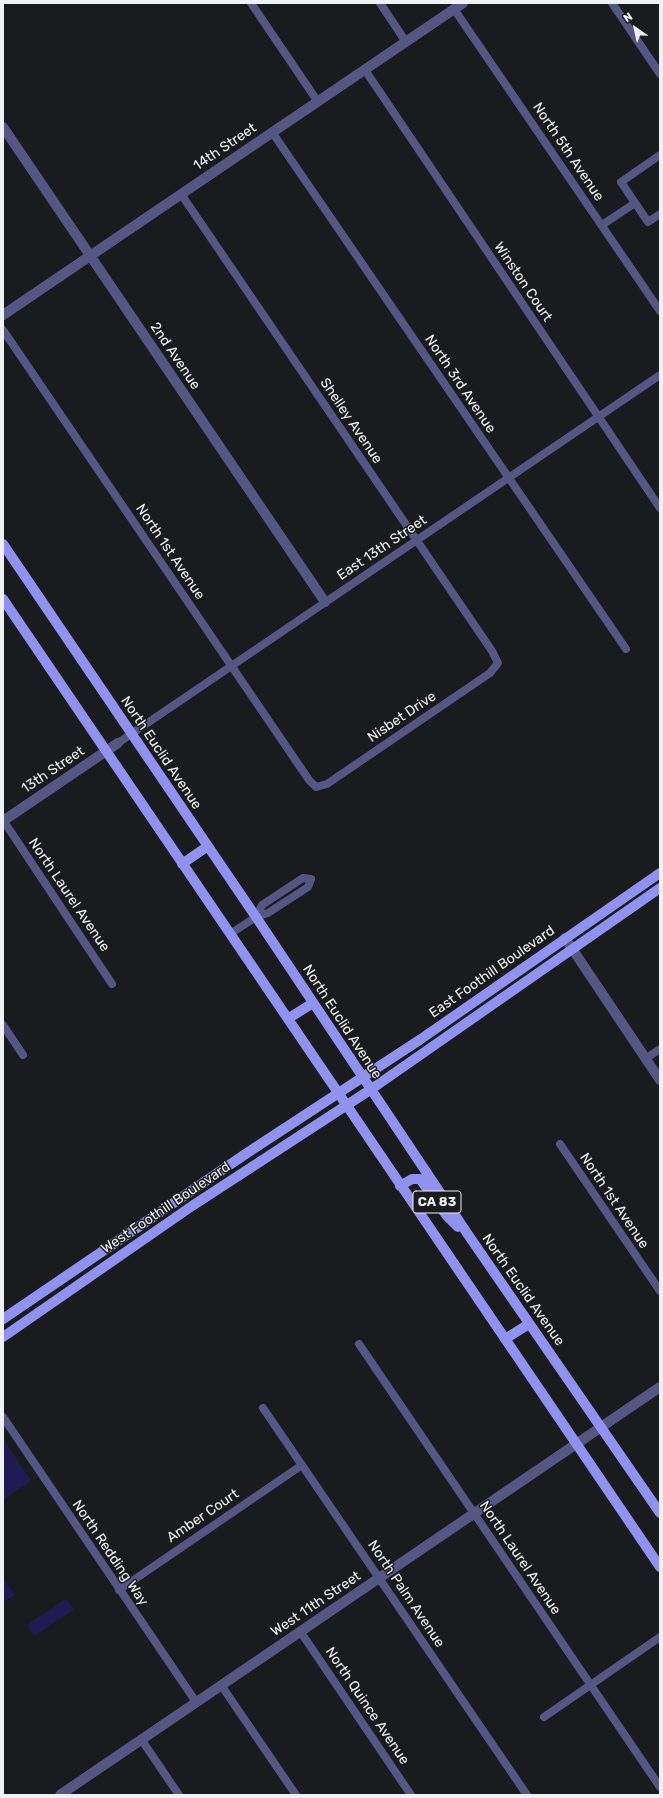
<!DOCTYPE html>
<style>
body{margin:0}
#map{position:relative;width:663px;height:1798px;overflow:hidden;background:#1a1b1e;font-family:Rubik,sans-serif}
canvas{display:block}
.frame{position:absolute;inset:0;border:4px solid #f0f1f3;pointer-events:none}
.north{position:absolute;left:615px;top:8px;width:40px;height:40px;-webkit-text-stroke:3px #1a1b1e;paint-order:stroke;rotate:326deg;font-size:11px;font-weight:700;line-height:16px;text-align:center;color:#f0f1f3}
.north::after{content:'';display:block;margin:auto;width:14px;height:18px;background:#f0f1f3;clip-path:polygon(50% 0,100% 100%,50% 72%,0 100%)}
</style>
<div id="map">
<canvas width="663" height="1798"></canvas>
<div class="frame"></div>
<div class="north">N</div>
</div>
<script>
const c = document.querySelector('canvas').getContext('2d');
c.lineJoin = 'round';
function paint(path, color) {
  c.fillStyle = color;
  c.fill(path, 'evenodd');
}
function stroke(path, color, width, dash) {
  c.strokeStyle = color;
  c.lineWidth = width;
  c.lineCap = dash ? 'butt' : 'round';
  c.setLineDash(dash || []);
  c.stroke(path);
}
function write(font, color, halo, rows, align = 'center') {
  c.font = font + ' Rubik,sans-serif';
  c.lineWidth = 3;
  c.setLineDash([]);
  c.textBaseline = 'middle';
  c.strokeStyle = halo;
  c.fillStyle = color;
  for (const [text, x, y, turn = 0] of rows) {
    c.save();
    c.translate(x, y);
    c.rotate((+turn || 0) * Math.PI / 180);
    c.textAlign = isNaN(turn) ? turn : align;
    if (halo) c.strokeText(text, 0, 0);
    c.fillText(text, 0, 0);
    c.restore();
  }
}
paint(new Path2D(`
 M 3,1438 L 31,1481 L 3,1500 Z
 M 3,1579 L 15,1595 L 3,1602 Z
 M 66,1599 L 74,1609 L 34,1636 L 27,1625 Z`), '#1f1b52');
stroke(new Path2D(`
 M 251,3 L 318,102
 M 380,3 L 406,42
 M 612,3 L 660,74
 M 454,9 L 660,311
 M 365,70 L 660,508
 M 272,132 L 626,649
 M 660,155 L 621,182 L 648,222 L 660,214
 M 602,225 L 635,203
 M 3,330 L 309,780 L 316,787 L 327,784 L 490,673 L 498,663 L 492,651 L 181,194
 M 118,743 L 660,375
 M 3,820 L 112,984
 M 230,934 L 256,917 L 268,913 L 308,887 L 311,879 L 303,878 L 262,905 L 256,917
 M 3,1025 L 23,1055
 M 645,1059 L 660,1049
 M 560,1144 L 660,1291
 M 359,1344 L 660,1787
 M 263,1408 L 527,1795
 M 3,1417 L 196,1702
 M 119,1590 L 302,1465
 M 300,1631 L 411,1795
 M 221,1685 L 296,1795
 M 544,1717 L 660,1637
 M 141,1739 L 179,1795`), '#545783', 8);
stroke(new Path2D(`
 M 3,127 L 325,602
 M 3,315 L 463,3
 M 3,821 L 118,743
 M 565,938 L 660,1080
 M 60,1795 L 660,1387`), '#545783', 10);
stroke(new Path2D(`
 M 3,544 L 256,917 L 471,1239 L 660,1513
 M 3,599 L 660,1567
 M 182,864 L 208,846
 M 289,1018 L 313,1003
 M 400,1186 L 412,1179 L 420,1179 L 447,1216 L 458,1227
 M 3,1319 L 247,1153 L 421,1039 L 660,873
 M 3,1337 L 192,1206 L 370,1090 L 660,888
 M 505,1339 L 529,1324`), '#8f92ee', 10);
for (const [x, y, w] of [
 [437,1202,48]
]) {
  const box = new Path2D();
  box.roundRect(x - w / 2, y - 11, w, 22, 3);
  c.fillStyle = '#1a1b1e';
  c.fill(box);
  stroke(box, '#f0f1f3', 1);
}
write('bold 13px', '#f0f1f3', null, [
 ["CA 83",437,1202]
]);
write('14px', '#f0f1f3', '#1a1b1e', [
 ["14th Street",225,147,-34],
 ["North 5th Avenue",568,152,56],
 ["Winston Court",523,282,56],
 ["2nd Avenue",175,356,56],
 ["North 3rd Avenue",460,384,56],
 ["Shelley Avenue",351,421,56],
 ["East 13th Street",382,548,-34],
 ["North 1st Avenue",170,552,56],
 ["Nisbet Drive",402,717,-34],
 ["North Euclid Avenue",161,753,56],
 ["13th Street",53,770,-34],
 ["North Laurel Avenue",69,895,56],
 ["East Foothill Boulevard",492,972,-35],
 ["North Euclid Avenue",342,1022,57],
 ["North 1st Avenue",614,1201,56],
 ["West Foothill Boulevard",166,1208,-34],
 ["North Euclid Avenue",523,1290,55],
 ["Amber Court",203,1516,-34],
 ["North Redding Way",110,1553,56],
 ["North Laurel Avenue",520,1558,56],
 ["North Palm Avenue",406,1594,56],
 ["West 11th Street",316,1604,-34],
 ["North Quince Avenue",367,1706,56]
]);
</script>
